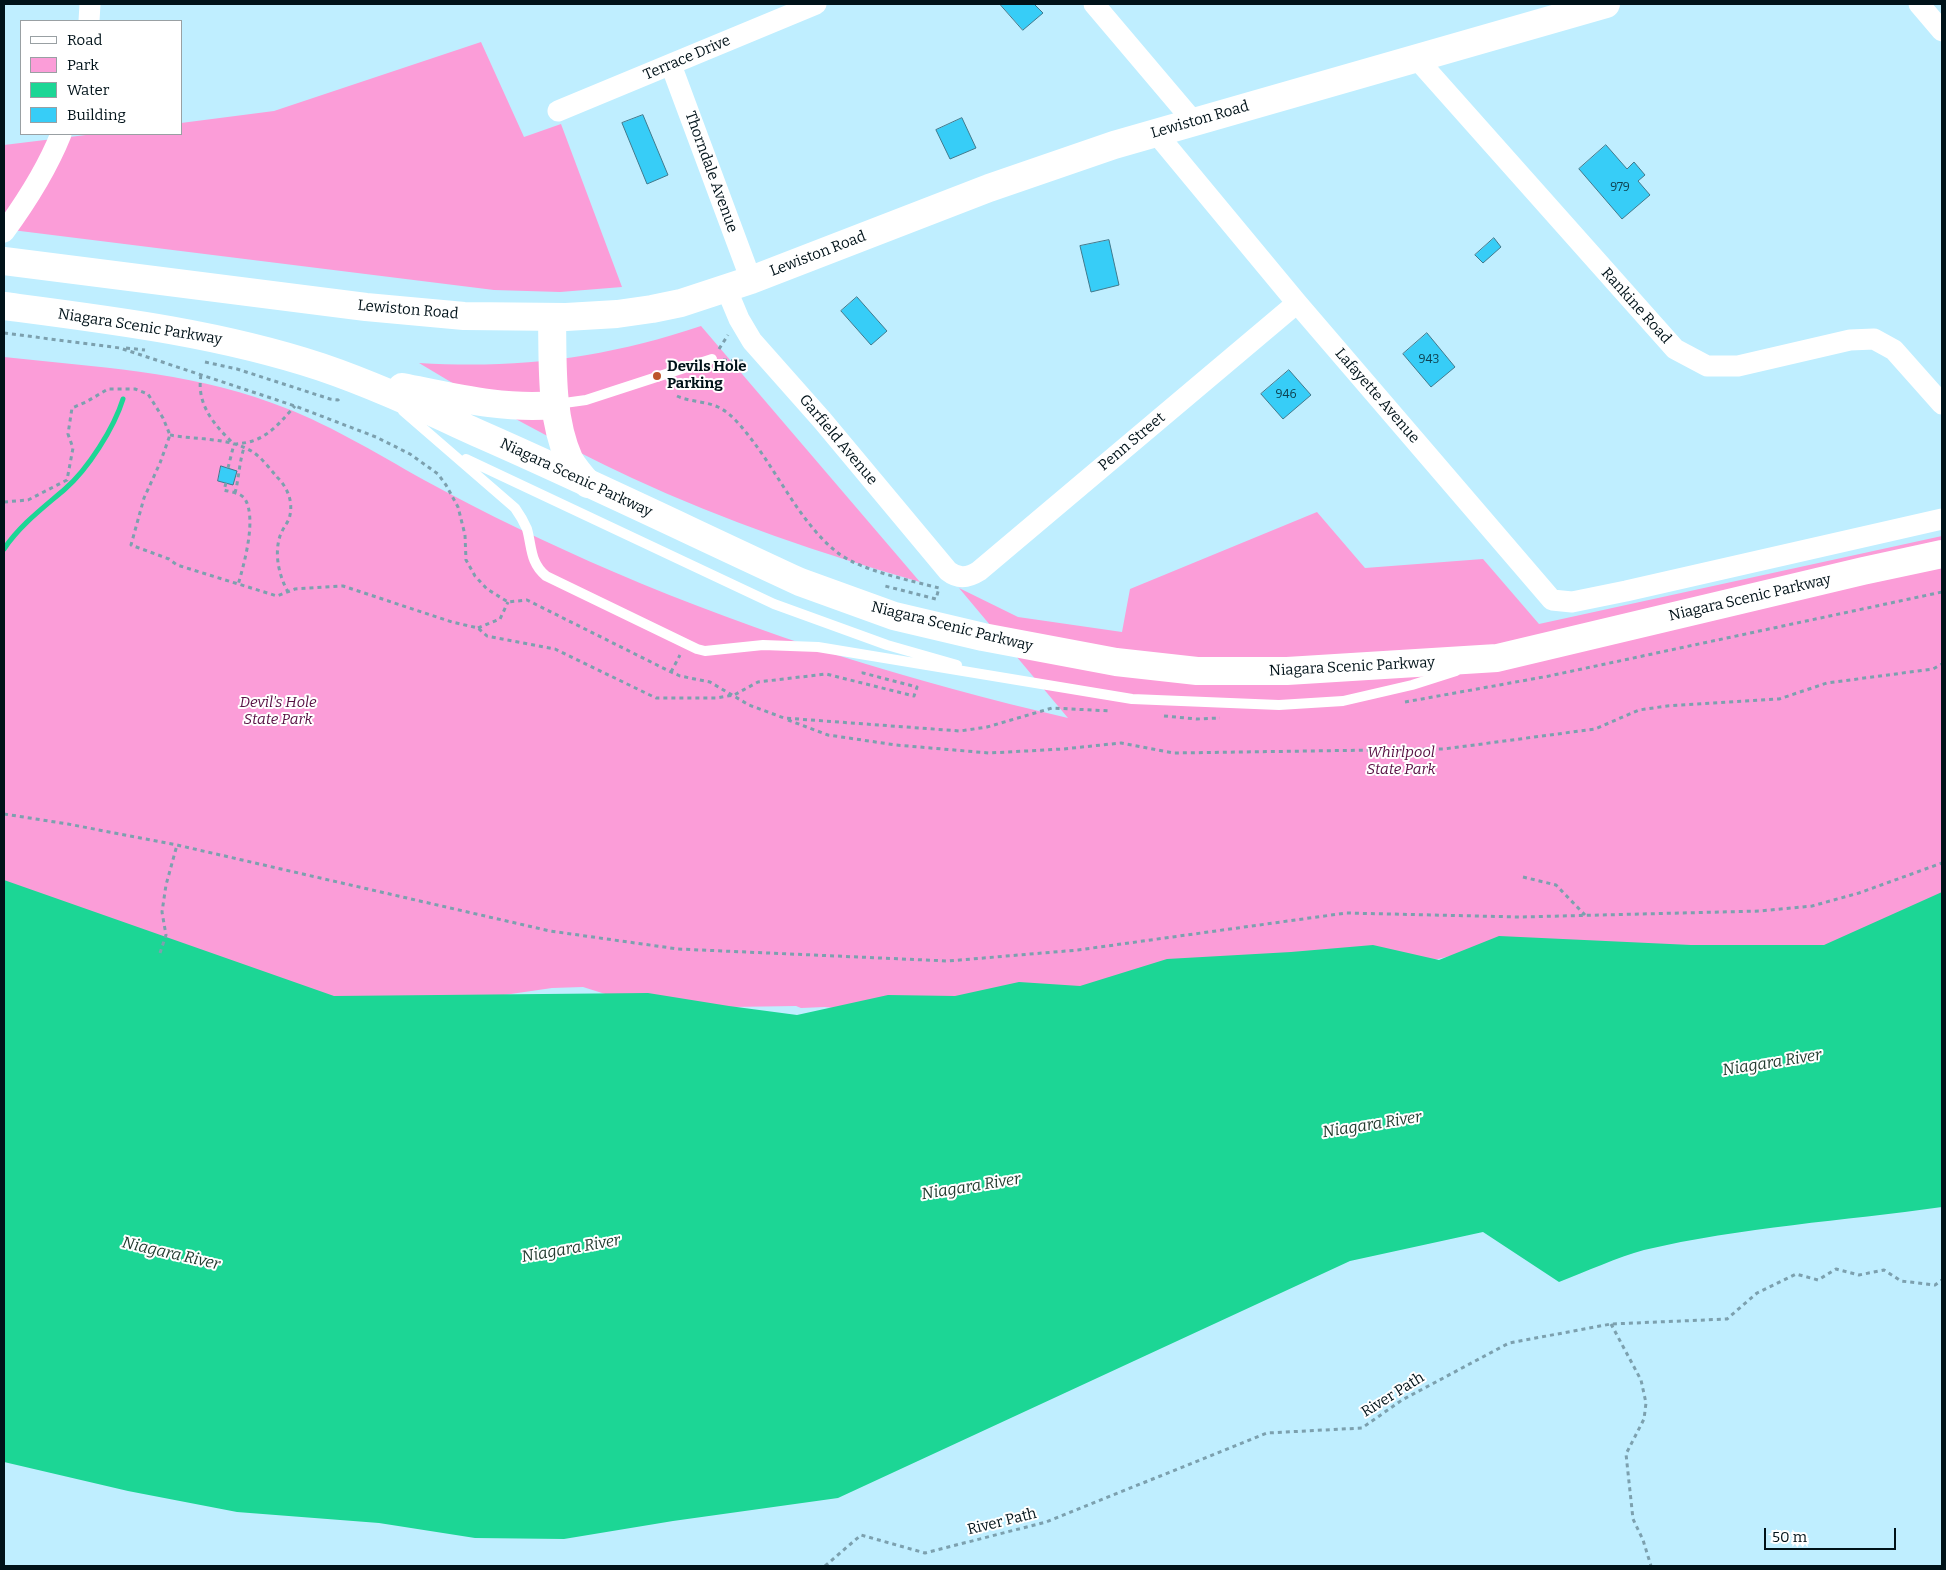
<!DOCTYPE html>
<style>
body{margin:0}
#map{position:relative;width:1946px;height:1570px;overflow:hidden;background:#bfeeff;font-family:Bitter,serif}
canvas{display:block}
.frame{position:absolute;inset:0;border:5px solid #001219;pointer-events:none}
.legend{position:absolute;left:20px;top:20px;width:162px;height:115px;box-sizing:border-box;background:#fff;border:1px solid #99a0a3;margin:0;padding:6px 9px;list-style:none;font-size:15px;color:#001219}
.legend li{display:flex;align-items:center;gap:10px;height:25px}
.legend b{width:25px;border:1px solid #99a0a3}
.scale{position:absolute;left:1764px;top:1528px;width:132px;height:22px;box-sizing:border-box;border:2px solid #001219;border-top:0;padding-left:6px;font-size:15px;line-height:18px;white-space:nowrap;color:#001219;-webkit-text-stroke:4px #fff;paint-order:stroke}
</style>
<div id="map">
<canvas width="1946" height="1570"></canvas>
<div class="frame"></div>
<ul class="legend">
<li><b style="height:6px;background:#fff"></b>Road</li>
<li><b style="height:14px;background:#fb9dd8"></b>Park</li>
<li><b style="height:14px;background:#1cd695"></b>Water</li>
<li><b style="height:14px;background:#37cdf7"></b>Building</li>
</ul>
<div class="scale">50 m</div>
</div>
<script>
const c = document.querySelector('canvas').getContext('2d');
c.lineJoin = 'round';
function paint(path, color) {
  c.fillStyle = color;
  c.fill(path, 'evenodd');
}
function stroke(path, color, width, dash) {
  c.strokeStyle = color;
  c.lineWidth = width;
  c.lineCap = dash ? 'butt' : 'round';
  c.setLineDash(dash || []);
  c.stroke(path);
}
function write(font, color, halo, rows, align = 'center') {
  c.font = font + ' Bitter,serif';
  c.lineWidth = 4;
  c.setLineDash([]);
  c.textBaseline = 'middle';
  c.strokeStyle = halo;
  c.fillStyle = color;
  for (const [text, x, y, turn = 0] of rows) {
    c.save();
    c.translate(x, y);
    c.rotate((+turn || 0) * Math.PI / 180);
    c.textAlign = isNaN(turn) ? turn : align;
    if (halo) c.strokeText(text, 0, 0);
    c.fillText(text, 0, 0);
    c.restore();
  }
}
paint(new Path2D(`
 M 481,42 L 524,137 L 561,124 L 622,287 L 560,292 L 494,290 L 4,229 L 4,145 L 94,134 L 181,134 L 181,123 L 274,111 Z
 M 701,326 L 920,582 C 822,554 725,521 632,478 C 559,444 488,405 419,363 C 520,369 605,358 701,326 Z
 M 4,357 C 94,367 186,371 272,403 C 326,422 374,452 424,480 C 486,514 549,544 614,572 C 761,635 912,682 1068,718 L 959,588 L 1018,617 L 1122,632 L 1130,589 L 1317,512 L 1365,568 L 1483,559 L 1539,624 L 1942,536 L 1942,897 L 1847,945 L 1492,946 L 1413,965 L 851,1010 L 825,1007 L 801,1008 L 796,1006 L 731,1007 L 634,1003 L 583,987 L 552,988 L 490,997 L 361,1007 L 4,906 Z`), '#fb9dd8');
paint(new Path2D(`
 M 4,880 L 334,996 L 648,993 L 729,1006 L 797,1015 L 888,995 L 955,996 L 1019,982 L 1080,986 L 1167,959 L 1291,952 L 1373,945 L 1439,960 L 1499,936 L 1691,945 L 1824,945 L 1942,892 L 1942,1207 C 1843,1221 1742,1227 1644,1250 C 1618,1257 1585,1272 1559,1282 L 1483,1232 L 1350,1261 L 838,1498 L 673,1521 L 564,1539 L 475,1538 L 379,1523 L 237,1512 L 128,1491 L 4,1462 Z`), '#1cd695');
stroke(new Path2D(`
 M 4,549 C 20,525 43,508 65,489 C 88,469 114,428 123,399`), '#1cd695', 5);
const building = new Path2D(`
 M 1000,4 L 1034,4 L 1043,13 L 1023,30 Z
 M 643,115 L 668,175 L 647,184 L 622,123 Z
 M 962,118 L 976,148 L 950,159 L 936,130 Z
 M 1606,145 L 1627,169 L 1634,162 L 1645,175 L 1638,181 L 1650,195 L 1622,219 L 1579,169 Z
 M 1494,238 L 1501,247 L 1483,263 L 1475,255 Z
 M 1109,240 L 1119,285 L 1091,292 L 1080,246 Z
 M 857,297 L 887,331 L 871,345 L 841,311 Z
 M 1427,333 L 1455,367 L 1431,387 L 1403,354 Z
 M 1289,370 L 1311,395 L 1283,419 L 1261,394 Z
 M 221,466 L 237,471 L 233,485 L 218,481 Z`);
paint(building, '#37cdf7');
stroke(building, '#41798c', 1);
stroke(new Path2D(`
 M 4,333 L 120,348 L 295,406 L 376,437 L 410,454 L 438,474 L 446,485 L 458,507 L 465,535 L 466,560 L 475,576 L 487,589 L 508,602 L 527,600 L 671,672 L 680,676 L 710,682 L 749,705 L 784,718 L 960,731 L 987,727 L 1052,708 L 1111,711
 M 126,348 L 145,350
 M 719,349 L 728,335
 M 723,360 L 744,361
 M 205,362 L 237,369 L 330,399 L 338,400 L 340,398
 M 201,375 C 196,404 214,425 234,444 C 264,443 276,427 295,406
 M 677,396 C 690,402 705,401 718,407 C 733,414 745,431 755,444 C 781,479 803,526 838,553 C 862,571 909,580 939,588 L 936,599 L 885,586 L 885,589
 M 170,435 C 197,440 229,437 253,452 C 262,458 270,469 277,477 C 288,488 294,503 289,519 C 286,525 282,530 280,536 C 274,554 279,576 288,592
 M 228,468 L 234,444
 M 226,483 L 224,490 C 231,492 241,493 245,499 C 257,519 244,564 238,585
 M 235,493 C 239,478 239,463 244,448
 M 4,502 L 28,500 L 67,480 L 73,448 L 68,434 L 72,408 L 86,402 L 108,389 L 135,389 L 148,394 L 163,418 L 170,435 L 160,463 L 144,498 L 131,545 L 169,559 L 177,565 L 277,596 L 295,589 L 343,586 L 452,622 L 478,628 L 487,636 L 555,649 L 656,698 L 716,698 L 734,695 L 758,682 L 826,674 L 914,696 L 917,687 L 863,673 L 864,668
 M 478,628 L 500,619 L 508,602
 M 671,672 L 680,655
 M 1405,702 L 1549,676 L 1942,592
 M 1164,716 L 1197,719 L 1220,718
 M 788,720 L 828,735 L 896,745 L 989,753 L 1063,749 L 1121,743 L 1174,753 L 1444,749 L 1595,729 L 1639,710 L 1667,706 L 1779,699 L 1827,683 L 1933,669 L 1942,664
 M 4,814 L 68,824 L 177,845 L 550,931 L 678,949 L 948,961 L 1078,950 L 1346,913 L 1520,917 L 1760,911 L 1812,906 L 1859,893 L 1942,863
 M 1523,877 L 1556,885 L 1585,915
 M 160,953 L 166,935 L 162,912 L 166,885 L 177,845
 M 1611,1324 L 1641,1380 L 1646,1403 L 1644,1419 L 1626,1454 L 1633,1519 L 1643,1540 L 1651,1566
 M 825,1566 L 861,1535 L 925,1553 L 1046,1522 L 1267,1433 L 1362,1428 L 1402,1400 L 1509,1343 L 1611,1324 L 1727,1319 L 1757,1293 L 1796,1274 L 1818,1280 L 1836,1269 L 1859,1275 L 1884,1270 L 1901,1281 L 1935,1285 L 1942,1280`), '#7ca0ae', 3, [4, 4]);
stroke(new Path2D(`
 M 557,404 L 586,400 L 712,359
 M 403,411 L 515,508 C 520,515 524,522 527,529 C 532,547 530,563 546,576 L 697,649 L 705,651 L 763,645 L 818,647 L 1132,699 L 1279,705 L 1343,701 L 1412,685 L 1456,671
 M 466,459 L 774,604 L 887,645 L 957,665`), '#fff', 10);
stroke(new Path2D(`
 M 1094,4 L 1194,122
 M 1919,4 L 1942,31
 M 89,21 L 90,4
 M 1417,59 L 1675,349 L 1707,366 L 1738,366 L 1850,340 L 1874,339 L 1894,350 L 1942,404
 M 671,65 L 751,280
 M 558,111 L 816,4
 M 1156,133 L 1297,303 L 1552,600 L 1572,602 L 1626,591 L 1942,519
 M 4,232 C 26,202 47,169 61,134
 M 726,288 L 739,319 L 752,341 L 822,420 L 948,571 C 958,579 968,578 979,571 L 1297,303`), '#fff', 21);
stroke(new Path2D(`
 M 4,306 C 111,320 218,333 321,367 C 377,386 429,411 482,435 C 589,482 694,533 800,582 L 894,616 L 983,637 L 1116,662 L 1197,671 L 1287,671 L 1497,658 L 1863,571 L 1942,554
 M 402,387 C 453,397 503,410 556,405`), '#fff', 28);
stroke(new Path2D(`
 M 4,261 L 366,307 L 464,316 L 566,317 L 617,314 L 652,309 L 681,303 L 751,280 L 989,188 L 1114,145 L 1606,4
 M 552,318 C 553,363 550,416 569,459 C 574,468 581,476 588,484`), '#fff', 28);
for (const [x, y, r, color] of [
 [657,376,5,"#bc552a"]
]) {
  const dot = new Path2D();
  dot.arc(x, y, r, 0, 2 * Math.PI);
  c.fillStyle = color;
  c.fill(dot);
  stroke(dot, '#fff', 2);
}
write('12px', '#0e4150', null, [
 ["979",1620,188],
 ["943",1429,360],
 ["946",1286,395]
]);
write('15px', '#001219', '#fff', [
 ["Terrace Drive",687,58,-23],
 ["Lewiston Road",1200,120,-16],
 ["Thorndale Avenue",711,172,70],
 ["Lewiston Road",818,254,-21],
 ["Rankine Road",1636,306,48],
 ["Lewiston Road",408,310,5],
 ["Niagara Scenic Parkway",140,327,9],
 ["Lafayette Avenue",1377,396,49],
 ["Garfield Avenue",838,440,50],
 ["Penn Street",1132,442,-40],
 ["Niagara Scenic Parkway",576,478,25],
 ["Niagara Scenic Parkway",1750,598,-13],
 ["Niagara Scenic Parkway",952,627,14],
 ["Niagara Scenic Parkway",1352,667,-3],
 ["River Path",1393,1395,-32],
 ["River Path",1002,1522,-14]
]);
write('bold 15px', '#001219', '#fff', [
 ["Devils Hole",667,367],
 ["Parking",667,384]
], 'left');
write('italic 15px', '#571043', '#fff', [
 ["Devil's Hole",278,703],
 ["State Park",278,720],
 ["Whirlpool",1401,753],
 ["State Park",1401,770]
]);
write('italic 16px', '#223b2f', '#fff', [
 ["Niagara River",1772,1063,-9],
 ["Niagara River",1372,1125,-9],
 ["Niagara River",971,1187,-9],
 ["Niagara River",571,1249,-10],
 ["Niagara River",171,1254,13]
]);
</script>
